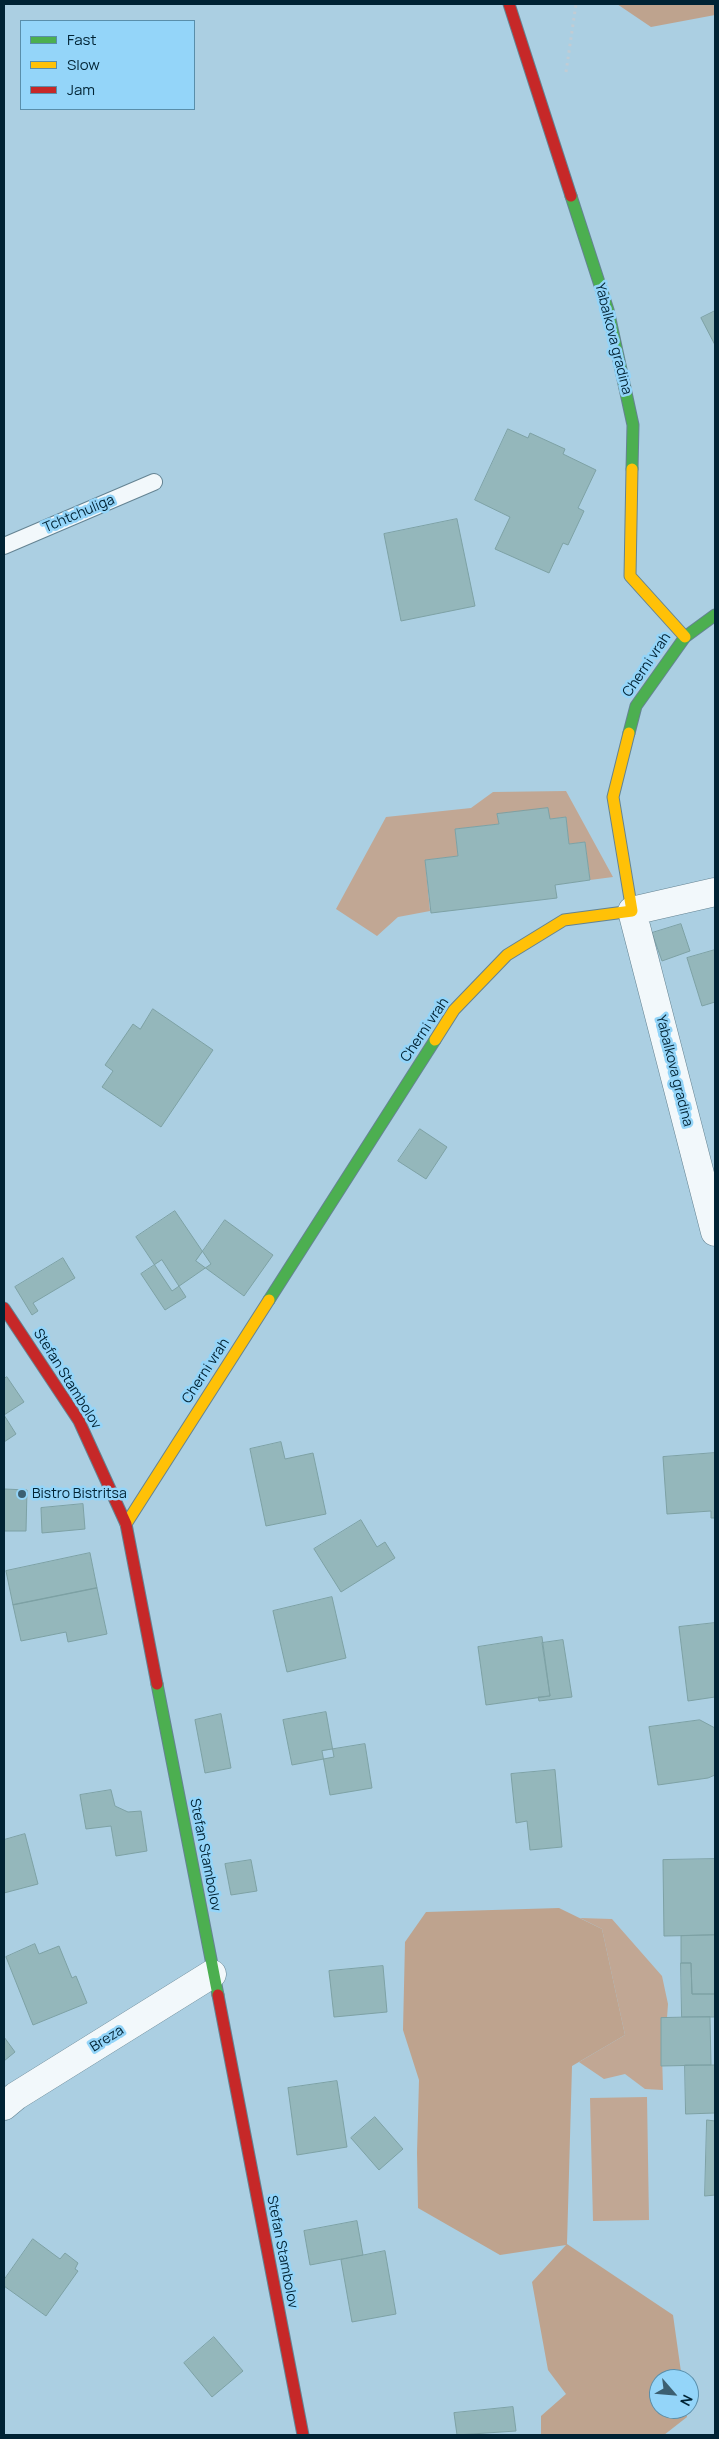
<!DOCTYPE html>
<style>
body{margin:0}
#map{position:relative;width:719px;height:2439px;overflow:hidden;background:#abcfe2;font-family:Manrope,sans-serif}
canvas{display:block}
.frame{position:absolute;inset:0;border:5px solid #002334;pointer-events:none}
.legend{position:absolute;left:20px;top:20px;width:175px;height:90px;box-sizing:border-box;background:#94d5f9;border:1px solid #598eaa;margin:0;padding:6px 9px;list-style:none;font-size:15px;color:#002334}
.legend li{display:flex;align-items:center;gap:10px;height:25px}
.legend b{width:25px;border:1px solid #598eaa}
.north{position:absolute;left:649px;top:2369px;width:50px;height:50px;box-sizing:border-box;background:#94d5f9;border:1px solid #598eaa;border-radius:50%;rotate:117deg;font-size:14px;font-weight:700;line-height:20px;text-align:center;color:#002334}
.north::after{content:'';display:block;margin:auto;width:18px;height:22px;background:#3c5f71;clip-path:polygon(50% 0,100% 100%,50% 72%,0 100%)}
</style>
<div id="map">
<canvas width="719" height="2439"></canvas>
<div class="frame"></div>
<ul class="legend">
<li><b style="height:6px;background:#4caf50"></b>Fast</li>
<li><b style="height:6px;background:#ffc107"></b>Slow</li>
<li><b style="height:6px;background:#c62828"></b>Jam</li>
</ul>
<div class="north">N</div>
</div>
<script>
const c = document.querySelector('canvas').getContext('2d');
c.lineJoin = 'round';
function paint(path, color) {
  c.fillStyle = color;
  c.fill(path, 'evenodd');
}
function stroke(path, color, width, dash) {
  c.strokeStyle = color;
  c.lineWidth = width;
  c.lineCap = dash ? 'butt' : 'round';
  c.setLineDash(dash || []);
  c.stroke(path);
}
function write(font, color, halo, rows, align = 'center') {
  c.font = font + ' Manrope,sans-serif';
  c.lineWidth = 5;
  c.setLineDash([]);
  c.textBaseline = 'middle';
  c.strokeStyle = halo;
  c.fillStyle = color;
  for (const [text, x, y, turn = 0] of rows) {
    c.save();
    c.translate(x, y);
    c.rotate((+turn || 0) * Math.PI / 180);
    c.textAlign = isNaN(turn) ? turn : align;
    if (halo) c.strokeText(text, 0, 0);
    c.fillText(text, 0, 0);
    c.restore();
  }
}
paint(new Path2D(`
 M 566,791 L 613,877 L 590,880 L 585,842 L 569,844 L 566,817 L 550,819 L 497,814 L 499,824 L 455,829 L 458,856 L 425,860 L 430,911 L 398,917 L 377,936 L 336,909 L 386,817 L 471,808 L 493,792 Z
 M 580,1918 L 612,1919 L 662,1976 L 668,2004 L 667,2018 L 661,2018 L 663,2090 L 645,2089 L 625,2074 L 604,2079 L 579,2062 L 625,2035 L 602,1929 Z
 M 647,2097 L 649,2220 L 593,2221 L 590,2098 Z`), '#c1a794');
paint(new Path2D(`
 M 617,4 L 715,4 L 715,15 L 651,27 Z
 M 559,1908 L 602,1929 L 625,2035 L 572,2066 L 567,2244 L 673,2315 L 682,2379 L 659,2379 L 659,2409 L 686,2409 L 687,2417 L 664,2435 L 541,2435 L 541,2416 L 566,2394 L 548,2370 L 532,2282 L 566,2245 L 500,2255 L 418,2208 L 417,2153 L 419,2080 L 403,2030 L 405,1942 L 426,1912 Z`), '#bea38e');
const building = new Path2D(`
 M 715,311 L 715,345 L 701,318 Z
 M 508,429 L 528,438 L 530,433 L 565,449 L 563,454 L 596,470 L 578,508 L 584,511 L 568,545 L 563,543 L 549,573 L 495,549 L 510,517 L 475,500 Z
 M 457,519 L 475,606 L 401,621 L 384,534 Z
 M 548,808 L 550,819 L 566,817 L 569,844 L 585,842 L 590,880 L 555,885 L 557,898 L 431,913 L 425,860 L 458,856 L 455,829 L 499,824 L 497,814 Z
 M 681,924 L 690,951 L 662,961 L 652,933 Z
 M 715,950 L 715,1002 L 702,1006 L 687,958 Z
 M 153,1009 L 213,1050 L 161,1127 L 102,1087 L 113,1071 L 105,1065 L 133,1024 L 140,1029 Z
 M 420,1129 L 447,1147 L 426,1179 L 398,1161 Z
 M 175,1211 L 211,1264 L 172,1291 L 136,1237 Z
 M 225,1220 L 273,1255 L 244,1296 L 196,1261 Z
 M 63,1258 L 75,1278 L 33,1303 L 38,1311 L 32,1315 L 15,1287 Z
 M 162,1260 L 186,1297 L 165,1310 L 141,1274 Z
 M 7,1377 L 24,1402 L 4,1415 L 16,1434 L 4,1442 L 4,1379 Z
 M 281,1442 L 285,1459 L 313,1453 L 326,1514 L 266,1526 L 250,1449 Z
 M 715,1453 L 715,1518 L 711,1518 L 711,1511 L 667,1514 L 663,1457 Z
 M 4,1489 L 27,1490 L 26,1531 L 4,1531 Z
 M 83,1504 L 85,1529 L 42,1533 L 41,1508 Z
 M 361,1520 L 377,1547 L 385,1542 L 395,1558 L 341,1592 L 314,1549 Z
 M 90,1553 L 97,1588 L 13,1605 L 6,1571 Z
 M 97,1588 L 107,1634 L 68,1642 L 66,1632 L 21,1641 L 13,1605 Z
 M 332,1597 L 346,1658 L 287,1672 L 273,1611 Z
 M 715,1623 L 715,1697 L 688,1701 L 679,1627 Z
 M 542,1637 L 550,1696 L 486,1705 L 478,1647 Z
 M 563,1640 L 572,1697 L 539,1701 L 538,1697 L 550,1696 L 542,1643 Z
 M 326,1712 L 334,1757 L 292,1765 L 283,1720 Z
 M 221,1714 L 231,1768 L 205,1773 L 195,1720 Z
 M 700,1720 L 715,1728 L 715,1775 L 708,1778 L 658,1785 L 649,1727 Z
 M 365,1744 L 372,1788 L 330,1795 L 322,1751 Z
 M 555,1770 L 562,1847 L 530,1850 L 527,1821 L 516,1823 L 511,1774 Z
 M 111,1790 L 115,1806 L 128,1812 L 141,1811 L 147,1851 L 116,1856 L 111,1826 L 86,1829 L 80,1795 Z
 M 25,1834 L 38,1884 L 4,1893 L 4,1840 Z
 M 715,1859 L 715,1935 L 664,1936 L 663,1860 Z
 M 251,1860 L 257,1891 L 231,1895 L 225,1864 Z
 M 715,1935 L 715,1994 L 692,1994 L 691,1963 L 681,1963 L 681,1936 Z
 M 35,1944 L 39,1954 L 59,1946 L 72,1978 L 76,1976 L 87,2003 L 33,2025 L 6,1957 Z
 M 681,1963 L 691,1963 L 692,1994 L 715,1994 L 715,2017 L 682,2017 Z
 M 383,1966 L 387,2012 L 334,2017 L 329,1971 Z
 M 710,2017 L 711,2065 L 661,2066 L 661,2018 Z
 M 4,2037 L 15,2052 L 4,2061 Z
 M 685,2065 L 715,2065 L 715,2113 L 686,2114 Z
 M 337,2081 L 347,2147 L 297,2155 L 288,2088 Z
 M 375,2117 L 403,2149 L 379,2170 L 351,2138 Z
 M 707,2120 L 715,2121 L 715,2195 L 705,2196 Z
 M 357,2221 L 363,2255 L 310,2265 L 304,2231 Z
 M 33,2239 L 60,2259 L 65,2253 L 78,2263 L 75,2269 L 78,2271 L 46,2316 L 4,2286 L 4,2280 Z
 M 385,2251 L 396,2314 L 352,2322 L 341,2260 Z
 M 214,2337 L 243,2371 L 212,2397 L 184,2363 Z
 M 513,2407 L 516,2431 L 457,2435 L 454,2413 Z`);
paint(building, '#94b7bb');
stroke(building, '#7da1a4', 1);
const lane = new Path2D(`
 M 4,546 L 154,482`);
const street = new Path2D(`
 M 715,892 L 632,911 L 715,1232
 M 4,2106 L 16,2096 L 212,1974`);
const fast = new Path2D(`
 M 571,196 L 608,310 L 633,425 L 632,469
 M 629,733 L 636,706 L 685,637 L 715,615
 M 269,1300 L 435,1040
 M 157,1684 L 218,1995`);
const slow = new Path2D(`
 M 632,469 L 630,576 L 685,637
 M 435,1040 L 454,1010 L 507,955 L 564,920 L 632,911 L 613,797 L 629,733
 M 126,1524 L 269,1300`);
const jam = new Path2D(`
 M 509,4 L 571,196
 M 4,1308 L 79,1421 L 126,1524 L 157,1684
 M 218,1995 L 303,2435`);
stroke(lane, '#648392', 18);
stroke(street, '#648392', 29);
stroke(fast, '#648392', 13);
stroke(slow, '#648392', 13);
stroke(jam, '#648392', 13);
stroke(new Path2D(`
 M 566,72 L 576,4`), '#c1ccd4', 3, [2.5, 4]);
stroke(lane, '#f2f8fb', 16);
stroke(street, '#f2f8fb', 28);
stroke(fast, '#4caf50', 11);
stroke(slow, '#ffc107', 11);
stroke(jam, '#c62828', 11);
for (const [x, y, r, color] of [
 [22,1494,5,"#3c5f71"]
]) {
  const dot = new Path2D();
  dot.arc(x, y, r, 0, 2 * Math.PI);
  c.fillStyle = color;
  c.fill(dot);
  stroke(dot, '#94d5f9', 2);
}
write('14px', '#002334', '#94d5f9', [
 ["Yabalkova gradina",613,339,76],
 ["Tchtchuliga",79,514,-23],
 ["Cherni vrah",647,665,-56],
 ["Cherni vrah",425,1030,-56],
 ["Yabalkova gradina",674,1071,76],
 ["Cherni vrah",206,1371,-57],
 ["Stefan Stambolov",67,1379,58],
 ["Stefan Stambolov",205,1855,79],
 ["Breza",107,2039,-32],
 ["Stefan Stambolov",282,2252,79]
]);
write('14px', '#002334', '#94d5f9', [
 ["Bistro Bistritsa",32,1494]
], 'left');
</script>
